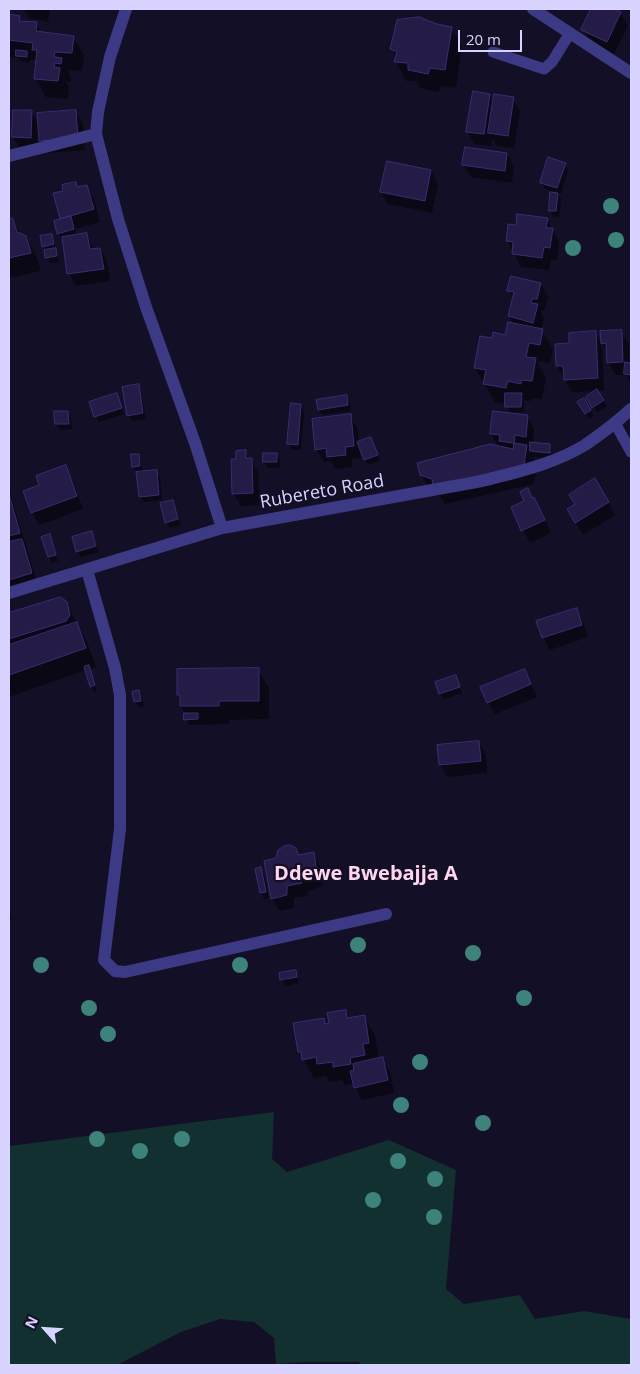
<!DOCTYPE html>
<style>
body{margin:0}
#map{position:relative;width:640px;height:1374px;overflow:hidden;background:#130f26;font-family:"Open Sans",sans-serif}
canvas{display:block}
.frame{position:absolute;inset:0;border:10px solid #d9d4ff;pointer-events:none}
.north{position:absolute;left:20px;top:1304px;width:50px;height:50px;-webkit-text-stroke:4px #130f26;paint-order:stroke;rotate:296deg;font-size:14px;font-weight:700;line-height:20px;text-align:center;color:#d9d4ff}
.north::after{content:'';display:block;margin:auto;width:18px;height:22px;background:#d9d4ff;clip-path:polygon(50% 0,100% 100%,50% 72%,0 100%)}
.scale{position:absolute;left:458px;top:30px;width:64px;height:22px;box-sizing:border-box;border:2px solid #d9d4ff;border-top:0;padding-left:6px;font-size:15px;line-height:18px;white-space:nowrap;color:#d9d4ff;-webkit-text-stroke:4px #130f26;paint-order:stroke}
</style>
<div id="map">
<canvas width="640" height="1374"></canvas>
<div class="frame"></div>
<div class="north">N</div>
<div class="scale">20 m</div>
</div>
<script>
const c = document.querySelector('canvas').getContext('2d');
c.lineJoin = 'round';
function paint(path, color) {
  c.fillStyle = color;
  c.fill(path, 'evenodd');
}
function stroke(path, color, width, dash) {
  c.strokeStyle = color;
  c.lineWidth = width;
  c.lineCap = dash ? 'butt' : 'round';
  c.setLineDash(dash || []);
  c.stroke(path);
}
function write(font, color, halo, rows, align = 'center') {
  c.font = font + ' "Open Sans",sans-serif';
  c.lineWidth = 4.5;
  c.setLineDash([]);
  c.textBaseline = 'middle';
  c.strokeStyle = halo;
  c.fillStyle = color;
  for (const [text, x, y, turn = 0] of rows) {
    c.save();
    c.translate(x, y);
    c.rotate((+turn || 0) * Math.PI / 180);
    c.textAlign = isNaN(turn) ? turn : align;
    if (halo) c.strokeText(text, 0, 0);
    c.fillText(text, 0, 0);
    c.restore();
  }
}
paint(new Path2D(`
 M 274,1112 L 272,1159 L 287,1172 L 389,1140 L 456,1170 L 446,1289 L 464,1304 L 520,1295 L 535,1319 L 584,1311 L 631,1319 L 631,1365 L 360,1365 L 359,1362 L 305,1362 L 276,1364 L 274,1338 L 254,1322 L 220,1319 L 181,1332 L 117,1365 L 9,1365 L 9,1146 Z`), '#12302f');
paint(new Path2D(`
 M 17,9 L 50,9 L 48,22 L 29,18 L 24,10 Z
 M 592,9 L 611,9 L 620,13 L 628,26 L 614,54 L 590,42 L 583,30 Z
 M 9,16 L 19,17 L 22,22 L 36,24 L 41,33 L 73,37 L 84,55 L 82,71 L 67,70 L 71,77 L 71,82 L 66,81 L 69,87 L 68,99 L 46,97 L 35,78 L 37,60 L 30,60 L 30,63 L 21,62 L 19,58 L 9,57 Z
 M 436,25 L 451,28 L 462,46 L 456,88 L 441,86 L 438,92 L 420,88 L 416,81 L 406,81 L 396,62 L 397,58 L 392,49 Z
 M 490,95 L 494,103 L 513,99 L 520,111 L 514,148 L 497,146 L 492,138 L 491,146 L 475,144 L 467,131 Z
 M 14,111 L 32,112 L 39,124 L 75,111 L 83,124 L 85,150 L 47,153 L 38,137 L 38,150 L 21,150 L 13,137 Z
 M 507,154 L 514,167 L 512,183 L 471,177 L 463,165 Z
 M 565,164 L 568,170 L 561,194 L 545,189 L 541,183 Z
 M 431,171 L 438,184 L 432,213 L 388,204 L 381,192 Z
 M 75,183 L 79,188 L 86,186 L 94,199 L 100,222 L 75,229 L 77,236 L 87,235 L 94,250 L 100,249 L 107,261 L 110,281 L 76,286 L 69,274 L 64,238 L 62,239 L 58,233 L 62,220 L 55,194 L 65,191 Z
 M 557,193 L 561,200 L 559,217 L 553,216 L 550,210 Z
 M 9,218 L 12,220 L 21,235 L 26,237 L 36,256 L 41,271 L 9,278 Z
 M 547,219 L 559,242 L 557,260 L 551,259 L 549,270 L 521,267 L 507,240 L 517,226 Z
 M 52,235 L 55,241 L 55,250 L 58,256 L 59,262 L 50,263 L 44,246 Z
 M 541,284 L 548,297 L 544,311 L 540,311 L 544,318 L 541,330 L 553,349 L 550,363 L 539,361 L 538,364 L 546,378 L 542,399 L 532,398 L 531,401 L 524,400 L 524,412 L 511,413 L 511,414 L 527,416 L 534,429 L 533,444 L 549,445 L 553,451 L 533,450 L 533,453 L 553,454 L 552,458 L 533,457 L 537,465 L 534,484 L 445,504 L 440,496 L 432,493 L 421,475 L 499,447 L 491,434 L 511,414 L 506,404 L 495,402 L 475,368 L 493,339 L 506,336 L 514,324 L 509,316 L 513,299 L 509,290 Z
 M 595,332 L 602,344 L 602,332 L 621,332 L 629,344 L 629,364 L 631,364 L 631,380 L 629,380 L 626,375 L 616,375 L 608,363 L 608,354 L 602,344 L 604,391 L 597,391 L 607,406 L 597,413 L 587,397 L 596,391 L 572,392 L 557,366 L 557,345 L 571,345 Z
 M 138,386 L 141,392 L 146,419 L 132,421 L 128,415 Z
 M 117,395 L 124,414 L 99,422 L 95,416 Z
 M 346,397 L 350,403 L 351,411 L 322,415 L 319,409 Z
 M 583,400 L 594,416 L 589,419 L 582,409 Z
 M 300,405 L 304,411 L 301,450 L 292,450 L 289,444 Z
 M 67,412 L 71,418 L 72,429 L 60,430 L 56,424 Z
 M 350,416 L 357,428 L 359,443 L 374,444 L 380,461 L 368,465 L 359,447 L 361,458 L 352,459 L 352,467 L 335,469 L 331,461 L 324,462 L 316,449 Z
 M 245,452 L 258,472 L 260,505 L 241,506 L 234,494 L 237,460 Z
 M 277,454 L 280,460 L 280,468 L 268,468 L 264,462 Z
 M 138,455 L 141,461 L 143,473 L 156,471 L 160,477 L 162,500 L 144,502 L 140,496 L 137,473 L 134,467 Z
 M 65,466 L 72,479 L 83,509 L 39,525 L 32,512 Z
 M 9,489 L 38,586 L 9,594 Z
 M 532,499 L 541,511 L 551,533 L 530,543 L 512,508 Z
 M 172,501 L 181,525 L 170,528 L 166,522 Z
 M 608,502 L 615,515 L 583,535 L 568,509 Z
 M 92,533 L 95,539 L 99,552 L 81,557 L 77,551 Z
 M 49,536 L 58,561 L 52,563 L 43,538 Z
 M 61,599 L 66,602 L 87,642 L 96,667 L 90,669 L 97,691 L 94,692 L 91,686 L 86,670 L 9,697 L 9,614 ZM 67,605 L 70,611 L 71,617 L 68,612 Z
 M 576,610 L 583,622 L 588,637 L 550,650 L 543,637 Z
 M 258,670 L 269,688 L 269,719 L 229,720 L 229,724 L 189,725 L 186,719 L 185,713 L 181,706 L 181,700 L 178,695 Z
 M 524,670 L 537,697 L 495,714 L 488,702 Z
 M 456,677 L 462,693 L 444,699 L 440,694 Z
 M 139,692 L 142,698 L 144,707 L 139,707 L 135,702 Z
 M 479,742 L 486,755 L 487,773 L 447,777 L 440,764 Z
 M 295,849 L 299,856 L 313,854 L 320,866 L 323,886 L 307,891 L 308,896 L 294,898 L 294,908 L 279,911 L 272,898 L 278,859 Z
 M 260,869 L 264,875 L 269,898 L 264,899 L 261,893 L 256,870 Z
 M 9,910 L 12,919 L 9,920 Z
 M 295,972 L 299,983 L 285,986 L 280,974 Z
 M 345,1011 L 350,1019 L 364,1017 L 375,1035 L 379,1060 L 382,1059 L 390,1071 L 394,1093 L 362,1100 L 354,1083 L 345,1085 L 342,1080 L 329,1082 L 326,1076 L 314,1078 L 299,1052 L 323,1020 L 326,1025 L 330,1024 Z`), '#0007');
const building = new Path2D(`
 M 591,9 L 614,9 L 621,12 L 607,42 L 581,30 Z
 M 9,14 L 20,16 L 19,21 L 37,22 L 36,31 L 74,36 L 72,53 L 55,52 L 54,57 L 62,58 L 61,64 L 55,63 L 54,67 L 60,68 L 58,81 L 34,79 L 37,50 L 32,50 L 33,43 L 9,40 Z
 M 419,17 L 437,24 L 452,27 L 445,70 L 430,68 L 428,74 L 408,70 L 408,63 L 394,62 L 397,52 L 390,49 L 397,20 Z
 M 16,50 L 27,51 L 27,57 L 16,56 Z
 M 473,91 L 490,94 L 484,134 L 466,132 Z
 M 494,94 L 514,97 L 508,136 L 488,133 Z
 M 13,110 L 32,110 L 31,138 L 12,137 Z
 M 76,110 L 78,138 L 39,141 L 37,113 Z
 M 465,147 L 507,153 L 505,171 L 462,165 Z
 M 548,157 L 566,163 L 557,188 L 540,183 Z
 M 387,161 L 431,170 L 425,201 L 380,192 Z
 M 76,182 L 77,187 L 87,185 L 94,209 L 60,219 L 53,193 L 63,191 L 62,185 Z
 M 550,192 L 558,193 L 556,211 L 549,211 Z
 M 517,214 L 548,218 L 546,228 L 553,228 L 550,248 L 544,247 L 542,258 L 512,254 L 513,242 L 506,241 L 508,224 L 516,225 Z
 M 71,216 L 74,229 L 57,234 L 54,221 Z
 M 9,217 L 13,219 L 17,232 L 26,236 L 31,253 L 9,258 Z
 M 87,233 L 90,249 L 100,248 L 104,269 L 67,274 L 62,237 Z
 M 52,234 L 54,244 L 42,247 L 40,236 Z
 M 56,248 L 57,256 L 45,258 L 44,250 Z
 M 511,276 L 541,283 L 537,299 L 532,299 L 531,303 L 538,304 L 533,323 L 508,316 L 514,292 L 507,291 Z
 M 508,322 L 543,329 L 540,345 L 529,343 L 526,357 L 536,358 L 532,381 L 521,380 L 521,384 L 508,381 L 506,388 L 483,384 L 486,370 L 474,368 L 480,336 L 492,338 L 493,332 L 505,335 Z
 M 622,330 L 623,362 L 607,363 L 606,343 L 601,344 L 600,331 Z
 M 596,331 L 598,378 L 564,380 L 563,366 L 556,366 L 555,344 L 569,343 L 569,333 Z
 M 625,362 L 631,363 L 631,375 L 624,374 Z
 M 139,384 L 143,413 L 127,416 L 122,387 Z
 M 597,389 L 604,400 L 592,408 L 586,397 Z
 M 117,393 L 122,408 L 94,417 L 89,402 Z
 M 505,393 L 522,393 L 521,407 L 505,407 Z
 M 347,395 L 348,405 L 318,410 L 316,400 Z
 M 584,398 L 591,410 L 585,414 L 577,402 Z
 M 291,403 L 301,404 L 298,445 L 287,444 Z
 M 54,411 L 68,411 L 69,424 L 55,424 Z
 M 493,411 L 528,415 L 526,437 L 515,435 L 514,443 L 499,441 L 500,435 L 490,434 Z
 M 351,414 L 354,446 L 345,447 L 346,455 L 327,457 L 326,448 L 315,450 L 312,419 Z
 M 371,437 L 378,455 L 364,460 L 357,442 Z
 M 530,442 L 550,444 L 550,453 L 530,451 Z
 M 514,443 L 527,445 L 524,465 L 433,486 L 432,479 L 420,475 L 417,463 L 490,444 L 513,449 Z
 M 246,450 L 246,458 L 252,458 L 253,493 L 232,494 L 231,459 L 236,459 L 236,451 Z
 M 263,453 L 277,453 L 277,462 L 263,462 Z
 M 131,454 L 139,454 L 140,466 L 132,467 Z
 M 66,465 L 77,496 L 31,513 L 23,491 L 39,485 L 36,476 Z
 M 157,470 L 159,495 L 139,497 L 136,472 Z
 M 595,478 L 609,502 L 575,523 L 567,509 L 575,504 L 569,495 Z
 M 528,488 L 532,498 L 534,497 L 545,520 L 521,531 L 511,507 L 524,501 L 520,492 Z
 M 9,494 L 20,533 L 9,536 Z
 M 173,500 L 178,519 L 165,523 L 160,503 Z
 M 92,531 L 96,546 L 76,552 L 72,537 Z
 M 50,534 L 56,555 L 48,557 L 41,537 Z
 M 22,539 L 32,573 L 9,580 L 9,542 Z
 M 61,597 L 67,602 L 70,615 L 66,621 L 9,639 L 9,613 Z
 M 577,608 L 582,625 L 542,638 L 536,621 Z
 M 77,622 L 86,648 L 9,675 L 9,645 Z
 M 89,665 L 95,685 L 90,687 L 84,667 Z
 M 259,668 L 259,701 L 219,701 L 219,706 L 180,706 L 180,695 L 177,695 L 177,669 Z
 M 525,669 L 531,684 L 487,703 L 480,687 Z
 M 456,675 L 460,687 L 439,694 L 435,682 Z
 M 139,690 L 141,701 L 134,702 L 132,692 Z
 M 184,713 L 198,713 L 198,719 L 184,720 Z
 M 479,741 L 481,761 L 439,765 L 437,745 Z
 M 290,845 L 296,848 L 298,855 L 314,852 L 317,873 L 301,878 L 302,883 L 287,886 L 287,895 L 271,899 L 264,861 L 276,858 L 278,850 L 284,846 Z
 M 261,867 L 266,892 L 260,893 L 255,869 Z
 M 296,970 L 297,977 L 280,980 L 279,973 Z
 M 346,1010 L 347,1018 L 365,1015 L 369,1043 L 363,1044 L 365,1055 L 350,1058 L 351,1064 L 333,1067 L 333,1062 L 317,1064 L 316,1057 L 302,1060 L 301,1052 L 298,1052 L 293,1023 L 324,1018 L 325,1024 L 329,1023 L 327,1013 Z
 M 383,1057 L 388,1080 L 354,1088 L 350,1071 L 354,1070 L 353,1064 Z`);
paint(building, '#241b47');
stroke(building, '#3b2d73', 1);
stroke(new Path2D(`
 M 493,52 L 544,69 L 552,62 L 570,33
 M 615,423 L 631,452`), '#3d3a85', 11);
stroke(new Path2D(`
 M 126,9 L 110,57 L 98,112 L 96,134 L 118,219 L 146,307 L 195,443 L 222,528
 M 533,9 L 631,73
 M 9,156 L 96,134
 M 87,570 L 115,668 L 120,695 L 120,829 L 104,960 L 115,971 L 125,972 L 386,914
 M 9,593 L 222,528 L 482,481 C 517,472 554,464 585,445 C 601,434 617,422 631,409`), '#3d3a85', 12);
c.fillStyle = '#3d827b';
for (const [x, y] of [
 [611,206],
 [616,240],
 [573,248],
 [358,945],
 [473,953],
 [41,965],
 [240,965],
 [524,998],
 [89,1008],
 [108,1034],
 [420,1062],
 [401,1105],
 [483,1123],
 [97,1139],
 [182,1139],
 [140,1151],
 [398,1161],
 [435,1179],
 [373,1200],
 [434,1217]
]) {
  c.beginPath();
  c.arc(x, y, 8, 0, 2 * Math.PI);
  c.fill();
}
write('18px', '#d9d4ff', '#130f26', [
 ["Rubereto Road",322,492,-10]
]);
write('bold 20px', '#ffd6f0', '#130f26', [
 ["Ddewe Bwebajja A",366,874]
]);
</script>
